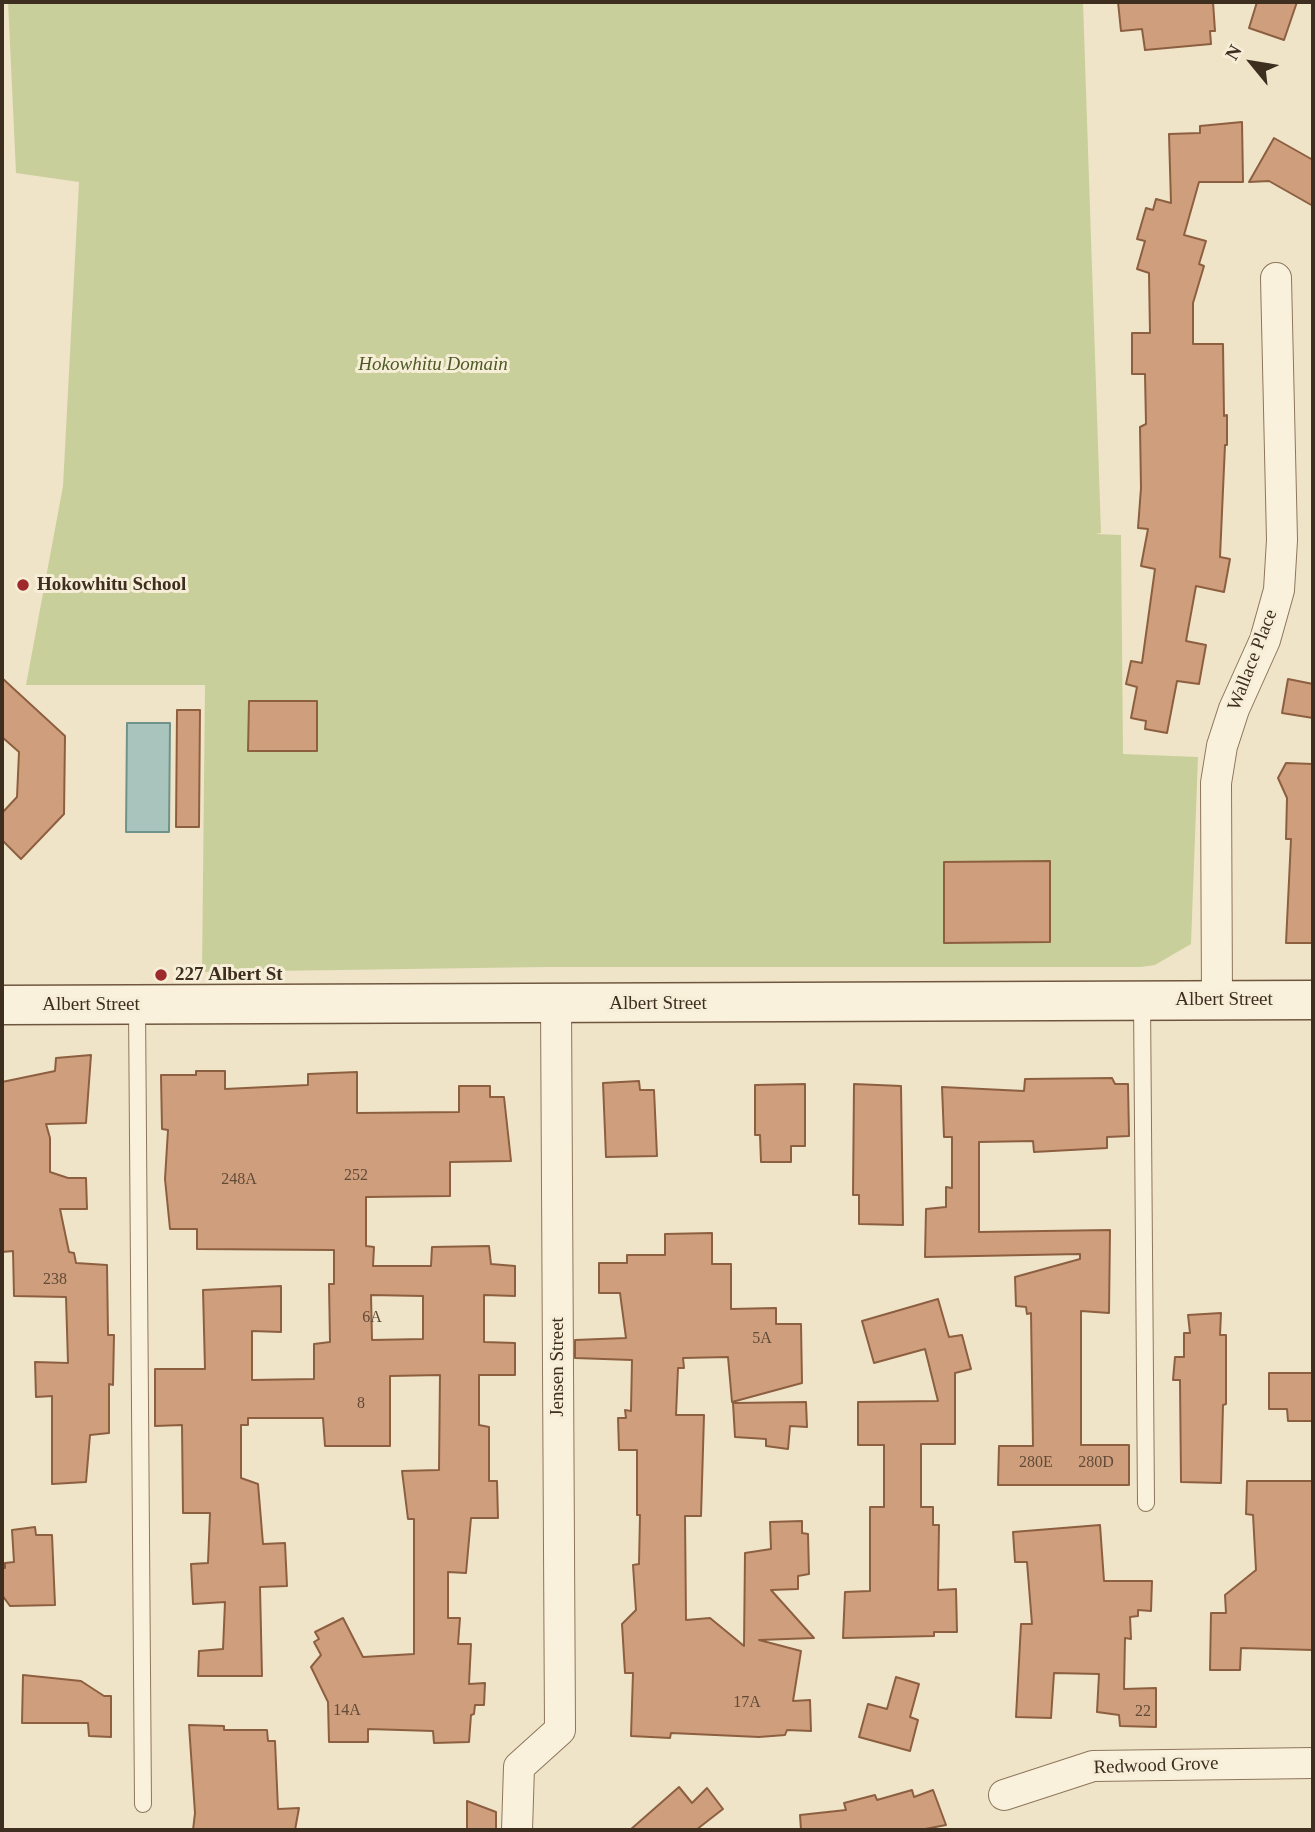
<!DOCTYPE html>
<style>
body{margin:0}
#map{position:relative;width:1315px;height:1832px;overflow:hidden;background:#f0e4c8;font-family:Georgia,serif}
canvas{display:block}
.frame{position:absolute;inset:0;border:4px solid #3d2e20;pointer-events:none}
.north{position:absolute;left:1217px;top:28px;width:70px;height:70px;-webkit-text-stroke:5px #f7eed8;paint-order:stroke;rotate:300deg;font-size:19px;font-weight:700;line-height:28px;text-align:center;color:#3d2e20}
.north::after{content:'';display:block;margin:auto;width:24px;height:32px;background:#3d2e20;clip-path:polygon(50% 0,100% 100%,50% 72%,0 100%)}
</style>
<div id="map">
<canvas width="1315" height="1832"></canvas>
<div class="frame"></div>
<div class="north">N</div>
</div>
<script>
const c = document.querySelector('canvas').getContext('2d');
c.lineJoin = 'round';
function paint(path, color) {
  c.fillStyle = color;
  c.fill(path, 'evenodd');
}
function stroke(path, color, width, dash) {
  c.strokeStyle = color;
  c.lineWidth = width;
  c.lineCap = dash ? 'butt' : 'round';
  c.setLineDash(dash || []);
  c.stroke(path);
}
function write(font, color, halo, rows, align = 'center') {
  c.font = font + ' Georgia,serif';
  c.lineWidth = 6;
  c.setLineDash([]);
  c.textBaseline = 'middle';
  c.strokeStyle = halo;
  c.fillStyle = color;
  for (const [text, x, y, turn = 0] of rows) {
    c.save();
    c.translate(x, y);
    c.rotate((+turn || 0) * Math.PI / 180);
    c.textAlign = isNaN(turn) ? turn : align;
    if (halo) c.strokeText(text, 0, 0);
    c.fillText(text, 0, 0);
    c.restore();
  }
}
paint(new Path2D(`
 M 8,2 L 1083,2 L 1101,533 L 1095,534 L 1121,535 L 1123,754 L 1198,757 L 1191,944 L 1155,965 L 1141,967 L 546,967 L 202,972 L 205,685 L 26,685 L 63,486 L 79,182 L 16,173 Z`), '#c9cf9b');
const water = new Path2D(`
 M 127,723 L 170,723 L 169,832 L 126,832 Z`);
paint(water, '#a9c4bc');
stroke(water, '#6f938a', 2);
const building = new Path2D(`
 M 1118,2 L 1213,2 L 1215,31 L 1210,31 L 1211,44 L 1145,50 L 1142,29 L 1121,31 Z
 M 1257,2 L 1297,2 L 1284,40 L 1249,28 Z
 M 1242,122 L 1243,182 L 1199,182 L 1184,235 L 1206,241 L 1199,264 L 1204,266 L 1193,303 L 1193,344 L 1223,344 L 1224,416 L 1227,415 L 1227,445 L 1225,445 L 1220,557 L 1230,559 L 1224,592 L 1196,586 L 1186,641 L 1206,645 L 1199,684 L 1177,681 L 1167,733 L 1145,729 L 1146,721 L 1131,718 L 1137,687 L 1126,684 L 1131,661 L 1142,663 L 1155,569 L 1141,566 L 1148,529 L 1138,528 L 1141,488 L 1140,427 L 1146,424 L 1145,374 L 1132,374 L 1132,333 L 1150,333 L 1149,273 L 1137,269 L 1145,241 L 1137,239 L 1146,208 L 1153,210 L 1156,199 L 1171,203 L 1169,134 L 1200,133 L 1200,126 Z
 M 1274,138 L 1313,160 L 1313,206 L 1269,181 L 1249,182 Z
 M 2,678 L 65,736 L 64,814 L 21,859 L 2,840 L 2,813 L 17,797 L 19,752 L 2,737 Z
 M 1288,679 L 1313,684 L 1313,718 L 1282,713 Z
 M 249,701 L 317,701 L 317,751 L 248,751 Z
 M 177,710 L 200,710 L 199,827 L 176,827 Z
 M 1286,763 L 1313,764 L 1313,943 L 1286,943 L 1291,839 L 1286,839 L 1287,798 L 1278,778 Z
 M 1050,861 L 1050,942 L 944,943 L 944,862 Z
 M 91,1055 L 86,1123 L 46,1124 L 50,1138 L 50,1172 L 68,1178 L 86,1178 L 87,1209 L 60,1209 L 69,1252 L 74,1253 L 76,1263 L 107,1265 L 108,1335 L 114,1335 L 113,1385 L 109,1384 L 109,1433 L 90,1435 L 86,1482 L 52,1484 L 52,1396 L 36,1397 L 35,1362 L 68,1363 L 66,1297 L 14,1296 L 13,1251 L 2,1252 L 2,1082 L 55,1071 L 56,1058 Z
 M 196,1071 L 225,1071 L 225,1089 L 308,1085 L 308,1074 L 357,1072 L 357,1113 L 459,1112 L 459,1086 L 490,1086 L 490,1097 L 504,1097 L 511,1161 L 450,1162 L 450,1196 L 366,1197 L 366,1246 L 374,1247 L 373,1266 L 431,1266 L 432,1247 L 489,1246 L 491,1264 L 515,1266 L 515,1296 L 484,1295 L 484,1342 L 515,1343 L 515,1375 L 479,1375 L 479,1425 L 489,1427 L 489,1481 L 497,1481 L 498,1518 L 471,1518 L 466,1573 L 448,1572 L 448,1618 L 460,1618 L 458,1644 L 471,1644 L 469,1684 L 485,1683 L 484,1705 L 475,1705 L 474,1714 L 471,1715 L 469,1742 L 434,1743 L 433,1731 L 368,1729 L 368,1742 L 329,1742 L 328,1702 L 311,1667 L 321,1655 L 314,1642 L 319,1639 L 315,1632 L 343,1618 L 363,1657 L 414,1654 L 414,1519 L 408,1519 L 402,1471 L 439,1470 L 440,1375 L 390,1376 L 390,1446 L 325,1446 L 323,1418 L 248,1418 L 248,1425 L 241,1425 L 241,1478 L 258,1484 L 263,1544 L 285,1543 L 287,1586 L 260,1587 L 262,1676 L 198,1676 L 199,1651 L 223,1649 L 225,1602 L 193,1604 L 191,1564 L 208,1563 L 210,1513 L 183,1513 L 182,1425 L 155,1426 L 155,1369 L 205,1369 L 203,1290 L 281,1286 L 281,1332 L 252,1331 L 252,1380 L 314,1379 L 314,1344 L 330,1342 L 329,1284 L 334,1284 L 334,1250 L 197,1249 L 197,1229 L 170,1229 L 165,1179 L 168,1130 L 162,1129 L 161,1075 L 196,1075 ZM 371,1295 L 423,1296 L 423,1339 L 372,1340 Z
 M 1112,1078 L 1115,1084 L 1128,1084 L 1129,1136 L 1107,1137 L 1107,1148 L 1034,1152 L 1033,1141 L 979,1142 L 979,1232 L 1110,1230 L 1109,1313 L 1081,1311 L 1081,1445 L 1129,1445 L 1129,1485 L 998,1485 L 999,1446 L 1033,1446 L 1031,1313 L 1027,1314 L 1026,1307 L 1016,1306 L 1015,1277 L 1080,1259 L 1080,1254 L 925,1257 L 926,1209 L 946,1207 L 946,1187 L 952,1188 L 952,1137 L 944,1137 L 942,1087 L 1024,1091 L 1025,1079 Z
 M 639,1081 L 640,1090 L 654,1090 L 657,1156 L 606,1157 L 603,1083 Z
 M 805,1084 L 805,1146 L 791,1146 L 791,1162 L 761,1162 L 760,1135 L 755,1135 L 755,1085 Z
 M 854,1084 L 901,1086 L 903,1225 L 859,1224 L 859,1195 L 853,1195 Z
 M 712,1233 L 712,1264 L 731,1264 L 731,1309 L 776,1308 L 776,1324 L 801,1324 L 802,1383 L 732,1402 L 728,1357 L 683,1358 L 684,1368 L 678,1368 L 676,1415 L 704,1415 L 701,1516 L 685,1516 L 686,1620 L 710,1618 L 744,1646 L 745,1553 L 771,1549 L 770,1522 L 802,1521 L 802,1533 L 808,1534 L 809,1574 L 798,1576 L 798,1589 L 771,1590 L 814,1638 L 759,1640 L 801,1651 L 793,1701 L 810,1700 L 811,1731 L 787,1730 L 785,1735 L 759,1737 L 671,1733 L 670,1738 L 631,1736 L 633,1673 L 625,1673 L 622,1624 L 636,1610 L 633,1565 L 639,1564 L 640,1515 L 637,1515 L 637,1450 L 619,1450 L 618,1418 L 626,1418 L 625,1410 L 631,1411 L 632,1360 L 575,1358 L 575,1340 L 626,1338 L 620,1293 L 599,1293 L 599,1263 L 627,1263 L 627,1255 L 665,1255 L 665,1234 Z
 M 938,1299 L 949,1337 L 962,1335 L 971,1369 L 955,1373 L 955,1444 L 921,1444 L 921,1507 L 933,1507 L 933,1525 L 939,1525 L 938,1590 L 956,1589 L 957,1632 L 934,1632 L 934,1636 L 843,1638 L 845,1592 L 870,1591 L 870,1507 L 884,1507 L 884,1445 L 858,1445 L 858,1402 L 938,1401 L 925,1349 L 874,1363 L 862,1321 Z
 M 1221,1313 L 1220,1335 L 1226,1335 L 1226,1404 L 1223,1405 L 1221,1483 L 1181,1482 L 1180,1380 L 1173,1380 L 1175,1357 L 1184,1357 L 1184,1333 L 1190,1333 L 1188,1315 Z
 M 1269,1373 L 1313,1373 L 1313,1421 L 1288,1421 L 1287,1409 L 1269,1409 Z
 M 806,1402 L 807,1427 L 790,1426 L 788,1449 L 766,1446 L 766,1439 L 735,1437 L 733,1403 Z
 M 1247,1481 L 1313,1481 L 1313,1650 L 1241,1648 L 1240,1670 L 1210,1670 L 1211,1613 L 1226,1613 L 1225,1595 L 1256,1570 L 1253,1515 L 1246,1514 Z
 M 1100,1525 L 1104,1581 L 1152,1581 L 1151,1611 L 1138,1610 L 1138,1616 L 1130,1617 L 1131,1639 L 1125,1638 L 1124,1689 L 1156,1688 L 1156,1727 L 1120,1726 L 1119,1715 L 1097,1712 L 1099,1674 L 1054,1673 L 1051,1718 L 1016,1717 L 1021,1624 L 1032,1624 L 1027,1562 L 1015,1562 L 1013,1532 Z
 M 35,1527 L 36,1535 L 52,1535 L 55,1605 L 10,1606 L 2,1595 L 2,1568 L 5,1568 L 5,1563 L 14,1562 L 12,1530 Z
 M 23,1675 L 81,1681 L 104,1696 L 111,1696 L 111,1737 L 89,1736 L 88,1723 L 22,1723 Z
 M 896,1677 L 919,1684 L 910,1717 L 918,1720 L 910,1751 L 859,1737 L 868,1704 L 887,1709 Z
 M 189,1725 L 224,1726 L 224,1730 L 267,1730 L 268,1741 L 275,1741 L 278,1809 L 299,1808 L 295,1830 L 193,1830 L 195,1813 Z
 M 679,1787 L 692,1803 L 707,1788 L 723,1809 L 696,1830 L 630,1830 Z
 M 912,1790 L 914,1797 L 933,1790 L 946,1825 L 920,1830 L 801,1830 L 800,1815 L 846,1810 L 844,1803 L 875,1795 L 877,1800 Z
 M 467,1801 L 496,1812 L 496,1830 L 467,1830 Z`);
paint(building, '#cf9f7d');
stroke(building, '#8d5f41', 2);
const service = new Path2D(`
 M 1142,1000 L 1146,1503
 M 137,1005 L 143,1804`);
const minor = new Path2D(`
 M 1217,999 L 1216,783 L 1222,746 L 1234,709 L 1265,640 L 1279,590 L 1282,540 L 1276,278
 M 1004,1795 L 1093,1766 L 1313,1763
 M 517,1830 L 519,1767 L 560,1730 L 556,1004`);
const secondary = new Path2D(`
 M 2,1005 L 1313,1000`);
stroke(service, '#8d765c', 18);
stroke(minor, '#8d765c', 32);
stroke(secondary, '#6f573f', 41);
stroke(service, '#faf1dc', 16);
stroke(minor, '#faf1dc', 30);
stroke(secondary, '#faf1dc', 38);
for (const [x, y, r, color] of [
 [23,585,7,"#9e2a2b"],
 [161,975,7,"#9e2a2b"]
]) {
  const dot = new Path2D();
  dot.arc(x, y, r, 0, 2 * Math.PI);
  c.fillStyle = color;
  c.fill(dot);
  stroke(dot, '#f7eed8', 2.5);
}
write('16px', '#624a37', null, [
 ["252",356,1176],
 ["248A",239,1180],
 ["238",55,1280],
 ["6A",372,1318],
 ["5A",762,1339],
 ["8",361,1404],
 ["280E",1036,1463],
 ["280D",1096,1463],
 ["17A",747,1703],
 ["14A",347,1711],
 ["22",1143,1712]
]);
write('italic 19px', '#4d5a26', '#f7eed8', [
 ["Hokowhitu Domain",433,365]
]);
write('bold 19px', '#3d2e20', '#f7eed8', [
 ["Hokowhitu School",37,585],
 ["227 Albert St",175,975]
], 'left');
write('19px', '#3d2e20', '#f7eed8', [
 ["Wallace Place",1253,660,-69],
 ["Albert Street",1224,1000],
 ["Albert Street",658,1004],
 ["Albert Street",91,1005],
 ["Jensen Street",558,1367,-90],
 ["Redwood Grove",1156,1766,-2]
]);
</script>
